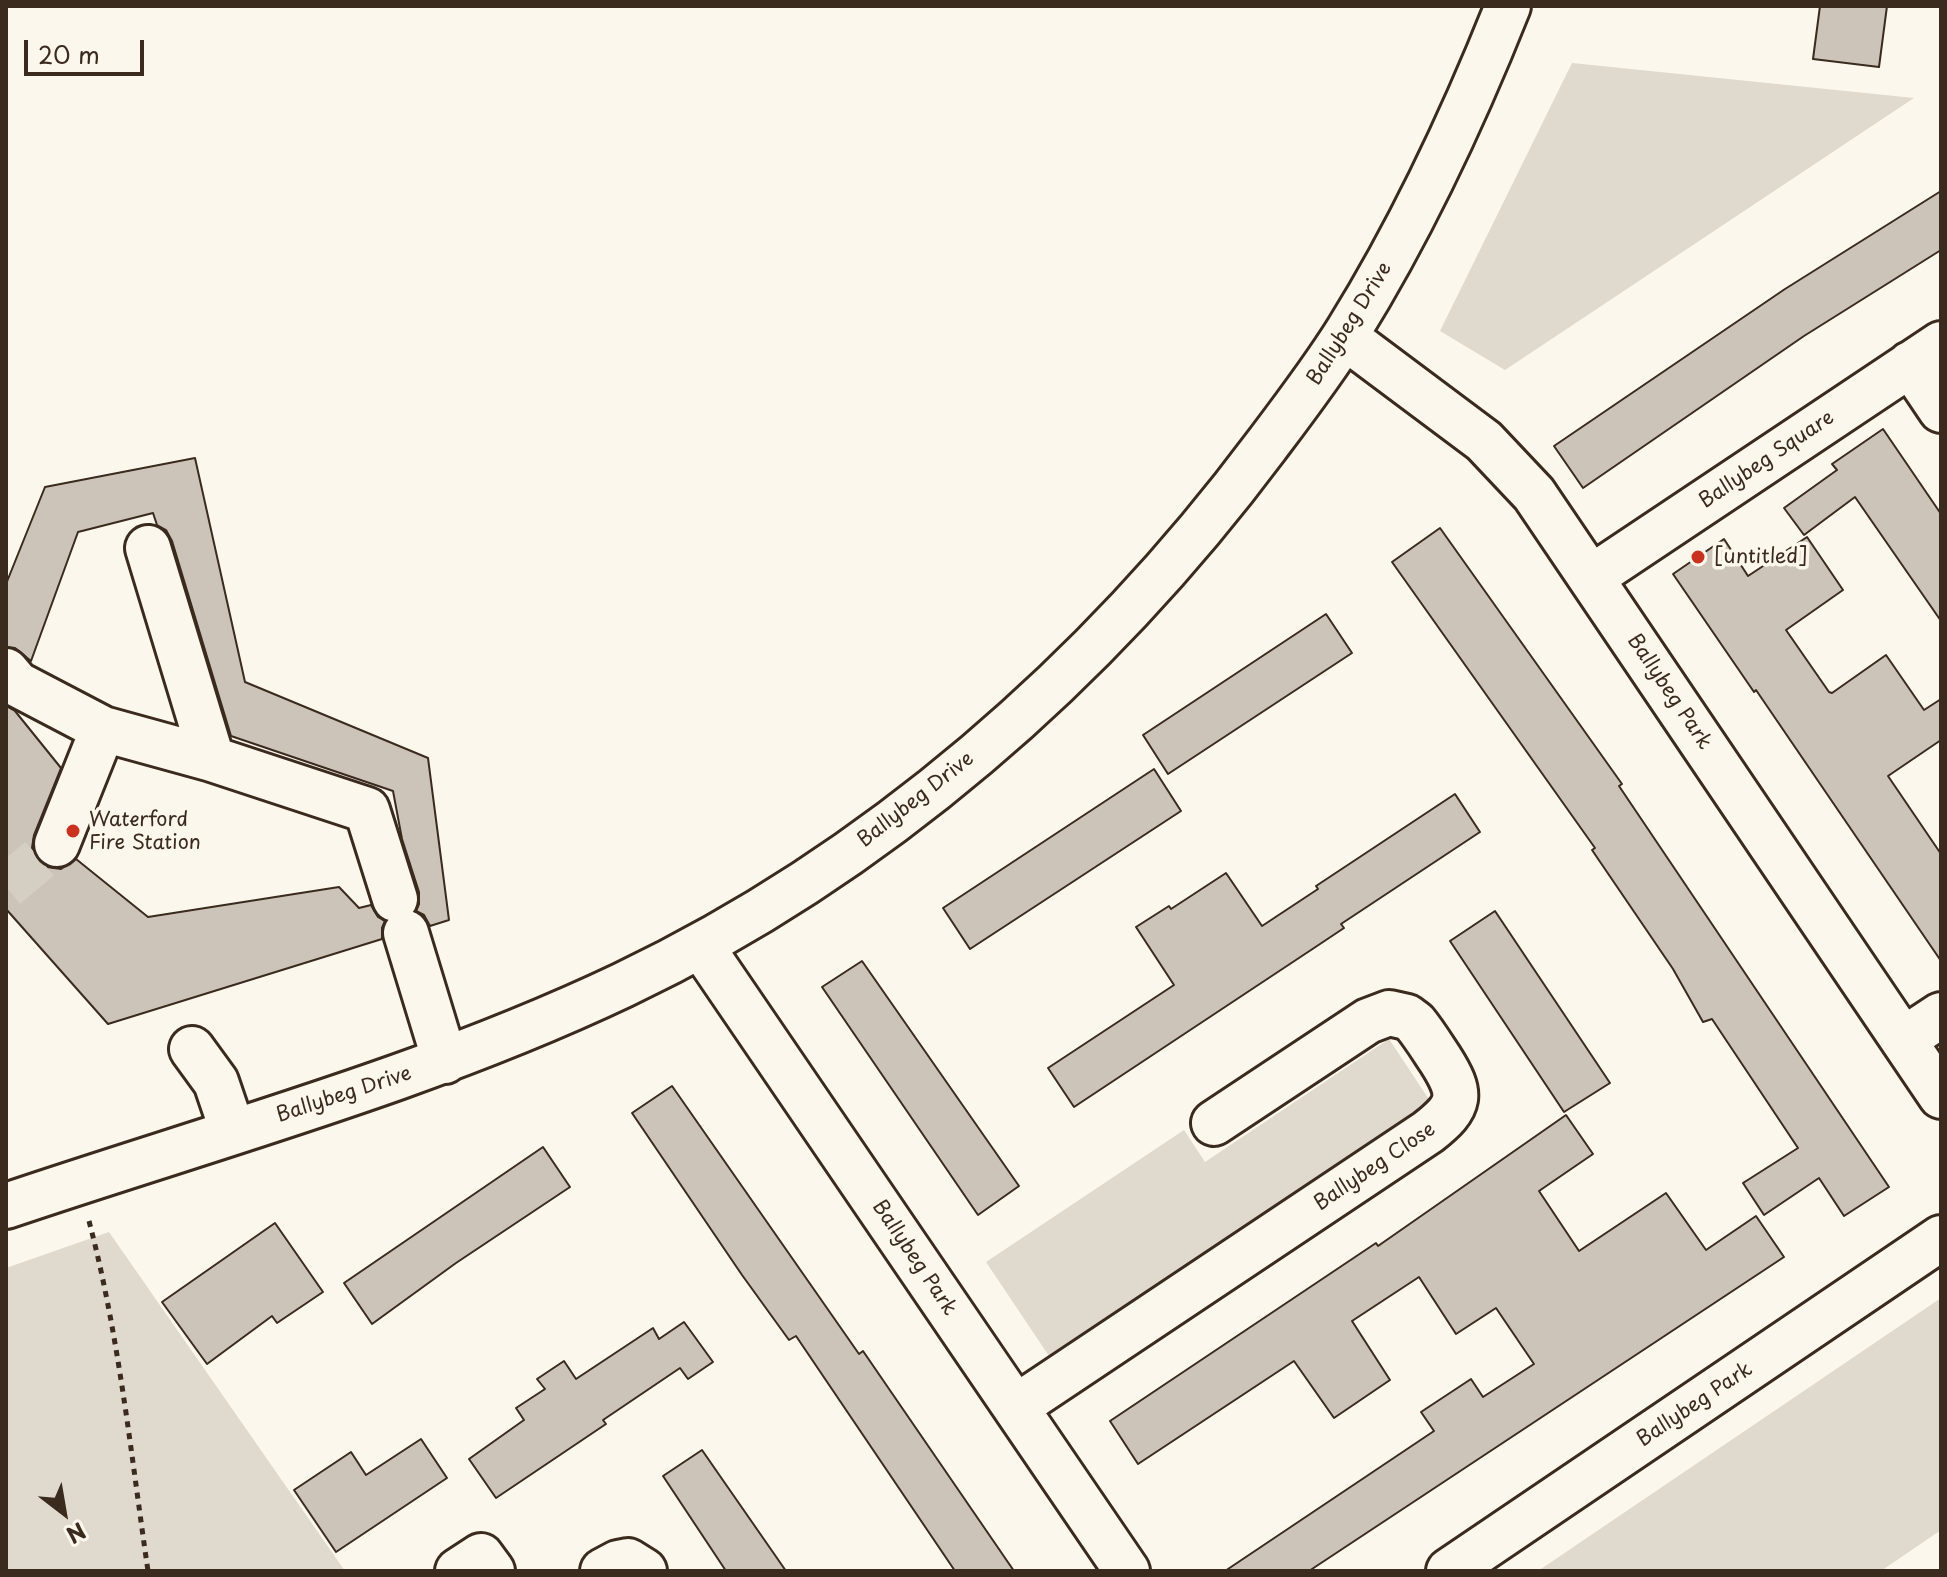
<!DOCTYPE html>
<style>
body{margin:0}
#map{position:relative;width:1947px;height:1577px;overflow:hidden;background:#fbf7ec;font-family:"Playpen Sans",sans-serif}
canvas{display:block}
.frame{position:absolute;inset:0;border:8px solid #3b2a1e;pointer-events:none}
.north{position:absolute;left:24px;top:1473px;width:80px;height:80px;-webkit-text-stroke:6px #fbf7ec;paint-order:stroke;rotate:149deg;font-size:22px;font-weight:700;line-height:32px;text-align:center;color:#3b2a1e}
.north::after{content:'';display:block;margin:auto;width:28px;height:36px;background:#3b2a1e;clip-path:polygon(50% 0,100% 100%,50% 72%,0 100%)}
.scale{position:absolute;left:24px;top:40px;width:120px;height:36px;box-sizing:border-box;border:4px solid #3b2a1e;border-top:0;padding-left:10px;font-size:24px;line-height:28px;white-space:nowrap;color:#3b2a1e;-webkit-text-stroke:6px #fbf7ec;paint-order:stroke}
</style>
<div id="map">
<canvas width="1947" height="1577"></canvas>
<div class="frame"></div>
<div class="north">N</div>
<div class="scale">20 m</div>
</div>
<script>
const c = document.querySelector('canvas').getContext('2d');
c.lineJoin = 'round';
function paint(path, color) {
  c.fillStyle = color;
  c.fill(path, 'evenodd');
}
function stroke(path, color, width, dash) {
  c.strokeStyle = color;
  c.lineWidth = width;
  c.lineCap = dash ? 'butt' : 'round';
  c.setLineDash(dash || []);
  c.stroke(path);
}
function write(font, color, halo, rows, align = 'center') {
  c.font = font + ' "Playpen Sans",sans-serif';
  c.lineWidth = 7;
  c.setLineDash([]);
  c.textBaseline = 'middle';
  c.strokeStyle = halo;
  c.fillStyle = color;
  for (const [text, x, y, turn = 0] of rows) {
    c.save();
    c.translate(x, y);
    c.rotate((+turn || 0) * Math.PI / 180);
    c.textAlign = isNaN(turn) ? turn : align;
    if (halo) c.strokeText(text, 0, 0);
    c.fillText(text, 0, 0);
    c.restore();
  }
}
paint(new Path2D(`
 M 1572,63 L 1914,98 L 1505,370 L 1440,331 Z
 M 1389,1039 L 1432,1104 L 1051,1359 L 986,1262 L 1184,1130 L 1205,1162 Z
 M 109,1232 L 345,1571 L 6,1571 L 6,1268 Z
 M 1941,1298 L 1941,1530 L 1881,1571 L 1538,1571 Z`), '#dfd9ce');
const building = new Path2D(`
 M 1820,6 L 1887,6 L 1879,67 L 1813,59 Z
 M 1941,191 L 1941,250 L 1804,336 L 1583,488 L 1554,446 L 1785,289 Z
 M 1883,429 L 1941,514 L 1941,621 L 1855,497 L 1804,535 L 1784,508 L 1837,470 L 1832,464 Z
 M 195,458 L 245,682 L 428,758 L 449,920 L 430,926 L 424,915 L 416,911 L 419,904 L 419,892 L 402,839 L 393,791 L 231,736 L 172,541 L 166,530 L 157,525 L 153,513 L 78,532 L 31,661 L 15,648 L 6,647 L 6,584 L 45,487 Z
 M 1440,528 L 1622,784 L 1619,786 L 1889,1187 L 1844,1216 L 1819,1178 L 1764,1215 L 1743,1183 L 1798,1148 L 1712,1019 L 1703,1022 L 1673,969 L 1592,850 L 1595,848 L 1392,562 Z
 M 1807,537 L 1843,590 L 1786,630 L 1829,692 L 1832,693 L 1886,655 L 1924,710 L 1941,699 L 1941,740 L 1888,776 L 1941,854 L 1941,961 L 1756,690 L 1754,692 L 1673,574 L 1724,539 L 1748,576 Z
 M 1326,614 L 1352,653 L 1168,774 L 1143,735 Z
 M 6,706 L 15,711 L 61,768 L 34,835 L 32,848 L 38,860 L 47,867 L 61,869 L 76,859 L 148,917 L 339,887 L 359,908 L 371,905 L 378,917 L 385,921 L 382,928 L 382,939 L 108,1024 L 6,909 Z
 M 1154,769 L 1181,811 L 970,949 L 943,908 Z
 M 1455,794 L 1480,832 L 1341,924 L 1344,928 L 1314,948 L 1074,1107 L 1048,1068 L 1174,985 L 1136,927 L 1169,906 L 1171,909 L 1226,873 L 1262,926 L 1318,889 L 1316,886 Z
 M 1495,911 L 1610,1083 L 1564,1112 L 1450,941 Z
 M 862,961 L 1019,1186 L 978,1215 L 822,987 Z
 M 672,1086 L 859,1354 L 863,1351 L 1014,1571 L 955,1571 L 796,1336 L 789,1340 L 742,1275 L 632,1113 Z
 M 1566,1115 L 1593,1154 L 1539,1191 L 1579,1251 L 1666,1193 L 1706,1250 L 1756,1216 L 1784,1257 L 1309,1571 L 1225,1571 L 1434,1431 L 1421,1412 L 1471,1379 L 1483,1397 L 1534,1364 L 1496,1308 L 1456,1334 L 1419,1277 L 1352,1321 L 1390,1380 L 1334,1418 L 1294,1361 L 1138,1464 L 1110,1421 L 1376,1243 L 1378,1246 Z
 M 543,1147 L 570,1187 L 456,1263 L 372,1324 L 344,1283 Z
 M 275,1223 L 323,1292 L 277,1323 L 272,1316 L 207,1364 L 162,1302 Z
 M 684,1322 L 713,1362 L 688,1379 L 680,1368 L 603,1420 L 606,1424 L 496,1498 L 469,1459 L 524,1420 L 516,1408 L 545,1389 L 537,1379 L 564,1361 L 576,1379 L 653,1328 L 659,1339 Z
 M 421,1439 L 447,1478 L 336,1552 L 294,1490 L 351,1452 L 366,1475 Z
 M 702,1450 L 720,1476 L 786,1571 L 726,1571 L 663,1476 Z`);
paint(building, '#ccc4b9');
stroke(building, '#3b2a1e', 2);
stroke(new Path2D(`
 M 6,887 L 57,844`), '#d5cec3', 44, [44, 22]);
const minor = new Path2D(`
 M 1345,337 L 1484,441 L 1534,494 L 1941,1096
 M 1910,364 L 1941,410
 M 148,548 L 212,759
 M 1592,577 L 1941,344
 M 6,671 L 17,684 L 103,729 L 212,759 L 367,810 L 395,899
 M 57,844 L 103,729
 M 406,933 L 445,1061
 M 701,946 L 1127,1571
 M 1903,1040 L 1941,1015
 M 192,1049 L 216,1082 L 233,1132
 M 6,1206 C 213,1136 425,1079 623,985 C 877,864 1098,671 1266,446 C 1294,409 1323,371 1348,331 C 1412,228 1463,119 1508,6
 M 1016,1407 L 1428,1132 C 1461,1106 1463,1095 1440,1059 C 1432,1047 1424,1034 1415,1023 L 1407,1017 L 1389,1013 L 1368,1021 L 1214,1123
 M 458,1571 L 481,1556 L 492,1571
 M 603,1571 L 618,1563 L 628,1561 L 644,1571
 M 1449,1571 L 1941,1238`);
stroke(minor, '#3b2a1e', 50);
stroke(new Path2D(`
 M 89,1221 C 119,1335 131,1455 148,1571`), '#3b2a1e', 5, [6, 6]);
stroke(minor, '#fbf7ec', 44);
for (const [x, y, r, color] of [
 [1698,557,8,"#c8321e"],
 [73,831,8,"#c8321e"]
]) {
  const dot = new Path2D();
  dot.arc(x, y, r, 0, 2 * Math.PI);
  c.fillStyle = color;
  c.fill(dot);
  stroke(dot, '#fbf7ec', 3);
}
write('20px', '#3b2a1e', '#fbf7ec', [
 ["Ballybeg Drive",1350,324,-58],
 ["Ballybeg Square",1767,460,-34],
 ["Ballybeg Park",1669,692,56],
 ["Ballybeg Drive",916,800,-38],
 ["Ballybeg Drive",344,1095,-18],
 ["Ballybeg Close",1375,1167,-34],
 ["Ballybeg Park",914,1258,56],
 ["Ballybeg Park",1695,1405,-34]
]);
write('20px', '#3b2a1e', '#fbf7ec', [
 ["[untitled]",1714,557],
 ["Waterford",89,820],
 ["Fire Station",89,843]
], 'left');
</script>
